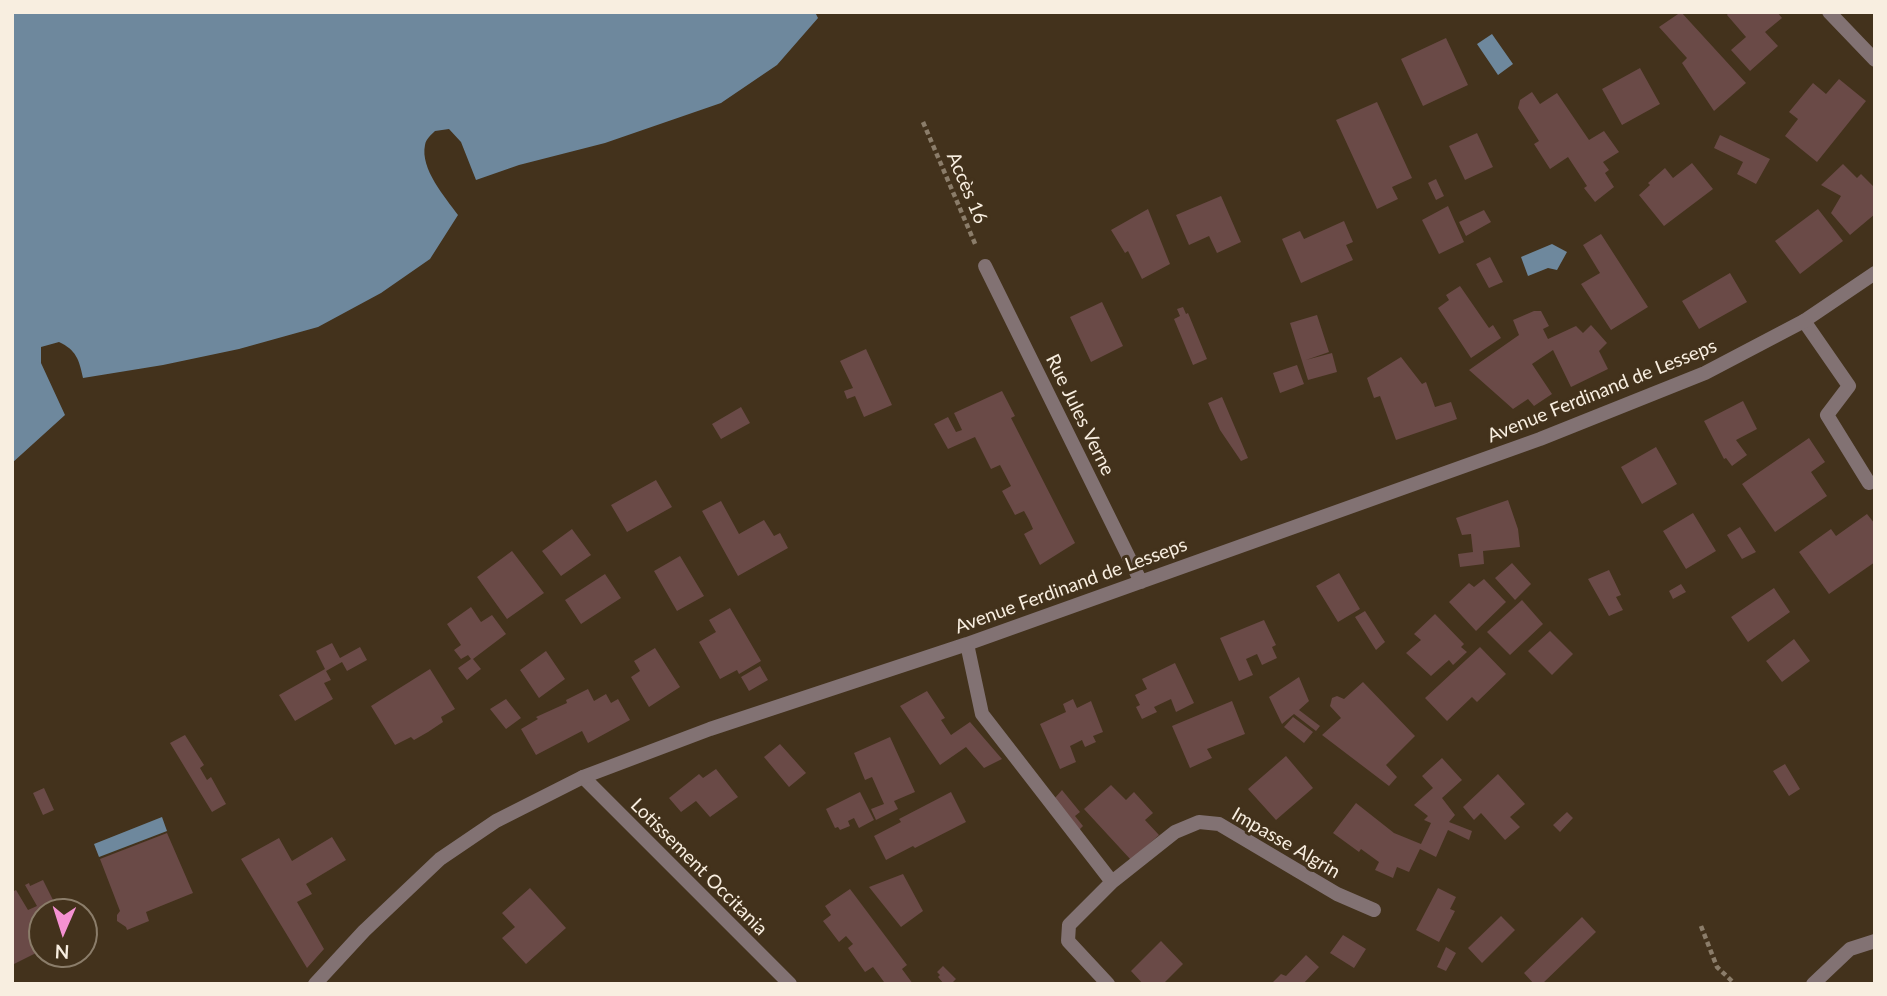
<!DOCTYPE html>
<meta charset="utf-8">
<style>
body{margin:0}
#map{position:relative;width:1887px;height:996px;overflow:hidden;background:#43321c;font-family:Lato,sans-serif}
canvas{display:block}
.frame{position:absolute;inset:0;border:14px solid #f8eee0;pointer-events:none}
.north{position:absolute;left:28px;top:898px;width:70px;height:70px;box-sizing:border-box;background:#43321c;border:2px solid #8b7d6a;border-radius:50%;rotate:183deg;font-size:19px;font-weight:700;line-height:28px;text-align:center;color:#f8eee0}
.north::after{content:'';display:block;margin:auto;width:24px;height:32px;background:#f591d2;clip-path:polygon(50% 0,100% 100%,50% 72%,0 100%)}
</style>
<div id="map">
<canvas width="1887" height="996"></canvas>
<div class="frame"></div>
<div class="north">N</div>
</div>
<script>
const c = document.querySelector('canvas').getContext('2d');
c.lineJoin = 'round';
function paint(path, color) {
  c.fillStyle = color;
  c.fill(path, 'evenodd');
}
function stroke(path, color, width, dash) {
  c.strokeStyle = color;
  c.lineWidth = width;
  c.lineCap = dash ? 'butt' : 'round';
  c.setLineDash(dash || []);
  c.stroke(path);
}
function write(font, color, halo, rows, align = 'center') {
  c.font = font + ' Lato,sans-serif';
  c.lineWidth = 6;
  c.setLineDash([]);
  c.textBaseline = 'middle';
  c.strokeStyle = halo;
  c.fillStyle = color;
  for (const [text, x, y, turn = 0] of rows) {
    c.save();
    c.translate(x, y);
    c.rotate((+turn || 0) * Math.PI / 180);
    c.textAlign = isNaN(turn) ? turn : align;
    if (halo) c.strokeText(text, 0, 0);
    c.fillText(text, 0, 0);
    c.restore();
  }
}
paint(new Path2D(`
 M 12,12 L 815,12 L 818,18 L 777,65 L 721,103 L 605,143 L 519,165 L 476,180 L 461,142 L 449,129 L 435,131 C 431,135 426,139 425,145 C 420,169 445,197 458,215 L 430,259 L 381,293 L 318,327 L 239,349 L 163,365 L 83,378 C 79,359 76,350 59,342 L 41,347 L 41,363 L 65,415 L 12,463 Z
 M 1492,34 L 1513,64 L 1498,75 L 1477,44 Z
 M 1552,244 L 1567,252 L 1557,270 L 1548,268 L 1528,276 L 1521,257 Z
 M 162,817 L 167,831 L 99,857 L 94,844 Z`), '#6e889d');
paint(new Path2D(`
 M 1681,12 L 1746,83 L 1714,111 L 1682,63 L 1687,58 L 1659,27 Z
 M 1729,12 L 1777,12 L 1782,18 L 1765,32 L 1778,46 L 1750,71 L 1731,50 L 1746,37 L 1727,15 Z
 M 1446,38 L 1468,85 L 1423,106 L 1401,59 Z
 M 1640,68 L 1660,104 L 1622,125 L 1602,89 Z
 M 1839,79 L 1866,101 L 1817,162 L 1785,136 L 1798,119 L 1789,112 L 1813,83 L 1826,94 Z
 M 1532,92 L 1540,104 L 1557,93 L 1589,140 L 1604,131 L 1619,152 L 1603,162 L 1609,170 L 1605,173 L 1614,187 L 1595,202 L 1584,188 L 1587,186 L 1568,157 L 1550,169 L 1534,144 L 1539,141 L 1518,108 L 1520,100 Z
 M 1377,102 L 1412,178 L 1392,187 L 1398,199 L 1377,209 L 1336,120 Z
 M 1477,133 L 1493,167 L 1465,180 L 1449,146 Z
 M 1720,135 L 1770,159 L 1756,184 L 1737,174 L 1743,162 L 1714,148 Z
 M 1692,163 L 1713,189 L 1664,226 L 1639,195 L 1650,185 L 1648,183 L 1665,168 L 1673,178 Z
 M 1843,164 L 1857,178 L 1861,174 L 1875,188 L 1875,214 L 1850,235 L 1831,213 L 1841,196 L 1821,185 Z
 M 1436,179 L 1444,196 L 1436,200 L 1428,183 Z
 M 1221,196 L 1241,242 L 1217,253 L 1209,236 L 1189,245 L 1176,215 Z
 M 1448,206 L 1464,242 L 1439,254 L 1422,220 Z
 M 1148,209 L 1170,264 L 1142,279 L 1128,251 L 1125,253 L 1111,230 Z
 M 1818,209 L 1843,241 L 1800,274 L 1775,241 Z
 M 1484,210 L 1491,222 L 1466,236 L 1459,222 Z
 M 1344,221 L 1353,242 L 1346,245 L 1353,260 L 1301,283 L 1282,239 L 1300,231 L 1304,239 Z
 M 1601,234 L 1648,307 L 1611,330 L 1581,284 L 1600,273 L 1583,245 Z
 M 1490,257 L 1503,282 L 1489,288 L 1476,264 Z
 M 1730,273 L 1747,302 L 1699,329 L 1682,301 Z
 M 1460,286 L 1489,328 L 1493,325 L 1501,338 L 1471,358 L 1438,308 L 1449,300 L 1446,295 Z
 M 1102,302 L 1123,346 L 1091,362 L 1070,317 Z
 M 1183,307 L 1186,314 L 1188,313 L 1207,359 L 1193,365 L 1174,319 L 1180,316 L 1177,309 Z
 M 1534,311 L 1541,311 L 1549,326 L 1543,329 L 1548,339 L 1576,326 L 1583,333 L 1591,325 L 1607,343 L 1599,351 L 1608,369 L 1571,387 L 1553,350 L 1532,364 L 1552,394 L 1534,406 L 1528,399 L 1513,409 L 1469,370 L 1519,335 L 1513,320 Z
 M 1317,315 L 1329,352 L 1306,360 L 1332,353 L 1337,372 L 1308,380 L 1290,323 Z
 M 866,349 L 892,405 L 864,417 L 855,396 L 847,399 L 844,391 L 853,388 L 840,361 Z
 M 1401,357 L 1422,384 L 1426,382 L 1435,407 L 1451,402 L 1457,419 L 1396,440 L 1380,396 L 1374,398 L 1367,378 Z
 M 1297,365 L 1304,384 L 1280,393 L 1273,373 Z
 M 1002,391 L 1015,416 L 1011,418 L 1075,543 L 1040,565 L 1024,534 L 1033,529 L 1029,520 L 1024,511 L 1015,515 L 1002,491 L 1011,486 L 1000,465 L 991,469 L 975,437 L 948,449 L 934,424 L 948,417 L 956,432 L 962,430 L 954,413 Z
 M 1222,397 L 1248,458 L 1241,461 L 1220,430 L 1208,403 Z
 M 1743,401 L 1757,429 L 1736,440 L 1747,455 L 1732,466 L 1726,458 L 1724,459 L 1704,421 Z
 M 741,407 L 750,423 L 721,439 L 712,424 Z
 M 1809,438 L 1825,462 L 1811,472 L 1827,496 L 1775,532 L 1742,484 Z
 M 1656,447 L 1677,484 L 1642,504 L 1621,467 Z
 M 656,480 L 672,507 L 627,532 L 611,505 Z
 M 1508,500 L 1518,529 L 1520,547 L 1483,551 L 1484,564 L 1460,567 L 1458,554 L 1473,552 L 1471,534 L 1462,535 L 1456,518 Z
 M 721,501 L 739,534 L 764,520 L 774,536 L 780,533 L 788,548 L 738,576 L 702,511 Z
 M 1693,513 L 1716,551 L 1686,569 L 1663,531 Z
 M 1867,514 L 1875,524 L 1875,562 L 1829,594 L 1799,552 L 1831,529 L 1836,536 Z
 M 1740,527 L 1756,552 L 1742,559 L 1727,535 Z
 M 572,529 L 591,555 L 561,576 L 542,551 Z
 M 512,551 L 544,593 L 507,619 L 477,577 Z
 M 680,556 L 704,596 L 677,611 L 654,571 Z
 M 1512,563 L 1531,584 L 1515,600 L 1495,578 Z
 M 1609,570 L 1621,595 L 1616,597 L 1623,610 L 1609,616 L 1588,579 Z
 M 1339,573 L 1360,609 L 1338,622 L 1316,586 Z
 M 605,574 L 621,598 L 581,624 L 565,600 Z
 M 1484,579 L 1506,602 L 1476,631 L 1449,602 L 1469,583 L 1474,587 Z
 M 1681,584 L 1686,592 L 1673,599 L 1669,591 Z
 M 1774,588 L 1790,612 L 1748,642 L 1731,617 Z
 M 1522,600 L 1543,624 L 1510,655 L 1487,632 Z
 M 471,607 L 481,622 L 492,615 L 506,634 L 473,659 L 481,669 L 467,680 L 458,668 L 471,659 L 468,655 L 461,659 L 454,650 L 461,645 L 447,624 Z
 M 730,608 L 761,661 L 739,674 L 737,670 L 720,679 L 699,642 L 716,632 L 709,620 Z
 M 1365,611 L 1385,642 L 1376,650 L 1355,617 Z
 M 1435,614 L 1464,644 L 1461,647 L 1467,652 L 1453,665 L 1449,660 L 1431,676 L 1406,653 L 1421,640 L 1414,634 Z
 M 1264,620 L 1276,645 L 1272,647 L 1277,658 L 1262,665 L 1257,654 L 1246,659 L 1253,675 L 1239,681 L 1220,638 Z
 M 1550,631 L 1573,654 L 1552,675 L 1528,651 Z
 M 1794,639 L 1810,661 L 1782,682 L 1766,661 Z
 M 332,643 L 340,658 L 360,647 L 367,660 L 347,671 L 342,662 L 326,671 L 331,680 L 324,683 L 333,699 L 295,721 L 279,695 L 325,669 L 316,651 Z
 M 1480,647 L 1506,674 L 1477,702 L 1472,697 L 1447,721 L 1425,698 Z
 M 655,648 L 680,687 L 649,707 L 631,677 L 640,671 L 634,661 Z
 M 546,651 L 565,679 L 539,698 L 520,670 Z
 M 1175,663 L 1194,703 L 1176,712 L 1171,699 L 1154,707 L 1157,712 L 1142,719 L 1136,707 L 1140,705 L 1135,695 L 1147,689 L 1142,679 Z
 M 760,666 L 768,680 L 749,691 L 741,677 Z
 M 430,669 L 455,709 L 441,717 L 443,722 L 428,732 L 414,740 L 411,737 L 395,745 L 371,706 Z
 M 1299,677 L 1309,701 L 1299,710 L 1320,726 L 1316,731 L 1294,714 L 1282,724 L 1269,697 Z
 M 1363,682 L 1415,736 L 1386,765 L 1397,777 L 1389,786 L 1322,735 L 1341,718 L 1330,706 L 1332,698 L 1337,696 L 1344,699 Z
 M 588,689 L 594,701 L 606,694 L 611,703 L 618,699 L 630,720 L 588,743 L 582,731 L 536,755 L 521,729 L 538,719 L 536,717 L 567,703 L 566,700 Z
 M 927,691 L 945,718 L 941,720 L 951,735 L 970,722 L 1002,759 L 984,768 L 966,747 L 940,765 L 900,706 Z
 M 506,699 L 521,718 L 506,729 L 490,709 Z
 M 1073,699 L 1077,708 L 1091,701 L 1103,732 L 1093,736 L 1096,742 L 1085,747 L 1082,740 L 1070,746 L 1076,762 L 1060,769 L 1040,724 L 1066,712 L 1063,704 Z
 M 1232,701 L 1245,734 L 1207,749 L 1212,758 L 1190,768 L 1172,726 Z
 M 1293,717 L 1313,732 L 1304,743 L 1284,727 Z
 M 185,735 L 204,765 L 200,768 L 207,780 L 211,777 L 226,804 L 212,812 L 170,743 Z
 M 890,737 L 915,792 L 894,801 L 898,809 L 876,820 L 871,809 L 884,804 L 872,777 L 865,780 L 854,753 Z
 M 780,744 L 806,773 L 789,787 L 764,757 Z
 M 1286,756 L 1313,788 L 1276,820 L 1248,789 Z
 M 1442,758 L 1462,780 L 1442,798 L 1455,815 L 1449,822 L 1472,831 L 1469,840 L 1448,830 L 1436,857 L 1420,849 L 1409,872 L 1397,867 L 1393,878 L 1375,870 L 1379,862 L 1361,849 L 1359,852 L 1333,833 L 1356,803 L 1394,833 L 1421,844 L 1431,823 L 1424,820 L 1428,816 L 1414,805 L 1433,788 L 1422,776 Z
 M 1785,764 L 1800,789 L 1789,796 L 1773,771 Z
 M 716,769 L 738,797 L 710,817 L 696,801 L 681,812 L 669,798 L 699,774 L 703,778 Z
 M 1498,774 L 1525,804 L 1510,817 L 1520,827 L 1505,840 L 1481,813 L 1474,820 L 1463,807 Z
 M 1111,785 L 1126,800 L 1134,792 L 1153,813 L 1145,820 L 1159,835 L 1131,860 L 1084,809 Z
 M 44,788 L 54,810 L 43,815 L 33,793 Z
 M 1062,790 L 1080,812 L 1075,816 L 1083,826 L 1079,830 L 1054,799 Z
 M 860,792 L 874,820 L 859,828 L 854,818 L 848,821 L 850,826 L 840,830 L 838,827 L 835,828 L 826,809 Z
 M 951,792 L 966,822 L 915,848 L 913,846 L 886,860 L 874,836 L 901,822 L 899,819 Z
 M 1567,812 L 1573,818 L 1560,832 L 1553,825 Z
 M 167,833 L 193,893 L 146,912 L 149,921 L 127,930 L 126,927 L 117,921 L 117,915 L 120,911 L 100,859 Z
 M 332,837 L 346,860 L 306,884 L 312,894 L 297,902 L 324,949 L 307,968 L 241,859 L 279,838 L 292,861 Z
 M 903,874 L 923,911 L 901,927 L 869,887 Z
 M 43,880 L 59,912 L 42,912 L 42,950 L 12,965 L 12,892 L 16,890 L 28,910 L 37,906 L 25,885 L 29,883 L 30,886 Z
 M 530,888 L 566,928 L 526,964 L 502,938 L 515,927 L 502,913 Z
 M 1438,888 L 1456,897 L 1450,909 L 1455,911 L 1439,942 L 1416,930 Z
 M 850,889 L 907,965 L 902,969 L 913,984 L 882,984 L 884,982 L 873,967 L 865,972 L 848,948 L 853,944 L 846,936 L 839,942 L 823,921 L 831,915 L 825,906 Z
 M 1501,916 L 1515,930 L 1482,963 L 1468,948 Z
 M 1582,917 L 1596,932 L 1542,984 L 1534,984 L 1524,973 Z
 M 1343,935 L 1366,949 L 1354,968 L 1330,953 Z
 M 1161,941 L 1183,964 L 1163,984 L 1143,984 L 1131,971 Z
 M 1446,947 L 1456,953 L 1446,971 L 1437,967 Z
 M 1306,955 L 1319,967 L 1303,984 L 1271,984 L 1281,974 L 1286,976 Z
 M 943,966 L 956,979 L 951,984 L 944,984 L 938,977 L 940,975 L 937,972 Z`), '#6a4a47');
stroke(new Path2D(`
 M 923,122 L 976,246
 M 1701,926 L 1717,967 L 1735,984`), '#8b7d6a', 4.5, [5, 3.5]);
stroke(new Path2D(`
 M 1804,321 L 1849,386 L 1827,415 L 1869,483
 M 583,777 L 790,984
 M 1813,984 L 1850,949 L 1875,941`), '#827273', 14);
stroke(new Path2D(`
 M 1829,12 L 1875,60
 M 985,266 L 1141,582
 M 967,644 L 982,714 L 1112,882 L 1069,925 L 1068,941 L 1108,984
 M 1112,882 L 1175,832 L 1199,822 L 1219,824 L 1337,894 L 1374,910
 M 315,984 L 364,931 L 440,859 L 496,821 L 583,777 L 710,729 L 967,644 L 1540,439 L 1705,373 L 1804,321 L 1875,273`), '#827273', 14);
write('19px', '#f8eee0', '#43321c', [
 ["Accès 16",967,188,67],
 ["Avenue Ferdinand de Lesseps",1602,391,-22],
 ["Rue Jules Verne",1080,415,64],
 ["Avenue Ferdinand de Lesseps",1071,586,-20],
 ["Impasse Algrin",1286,843,30],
 ["Lotissement Occitania",699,867,45]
]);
</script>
